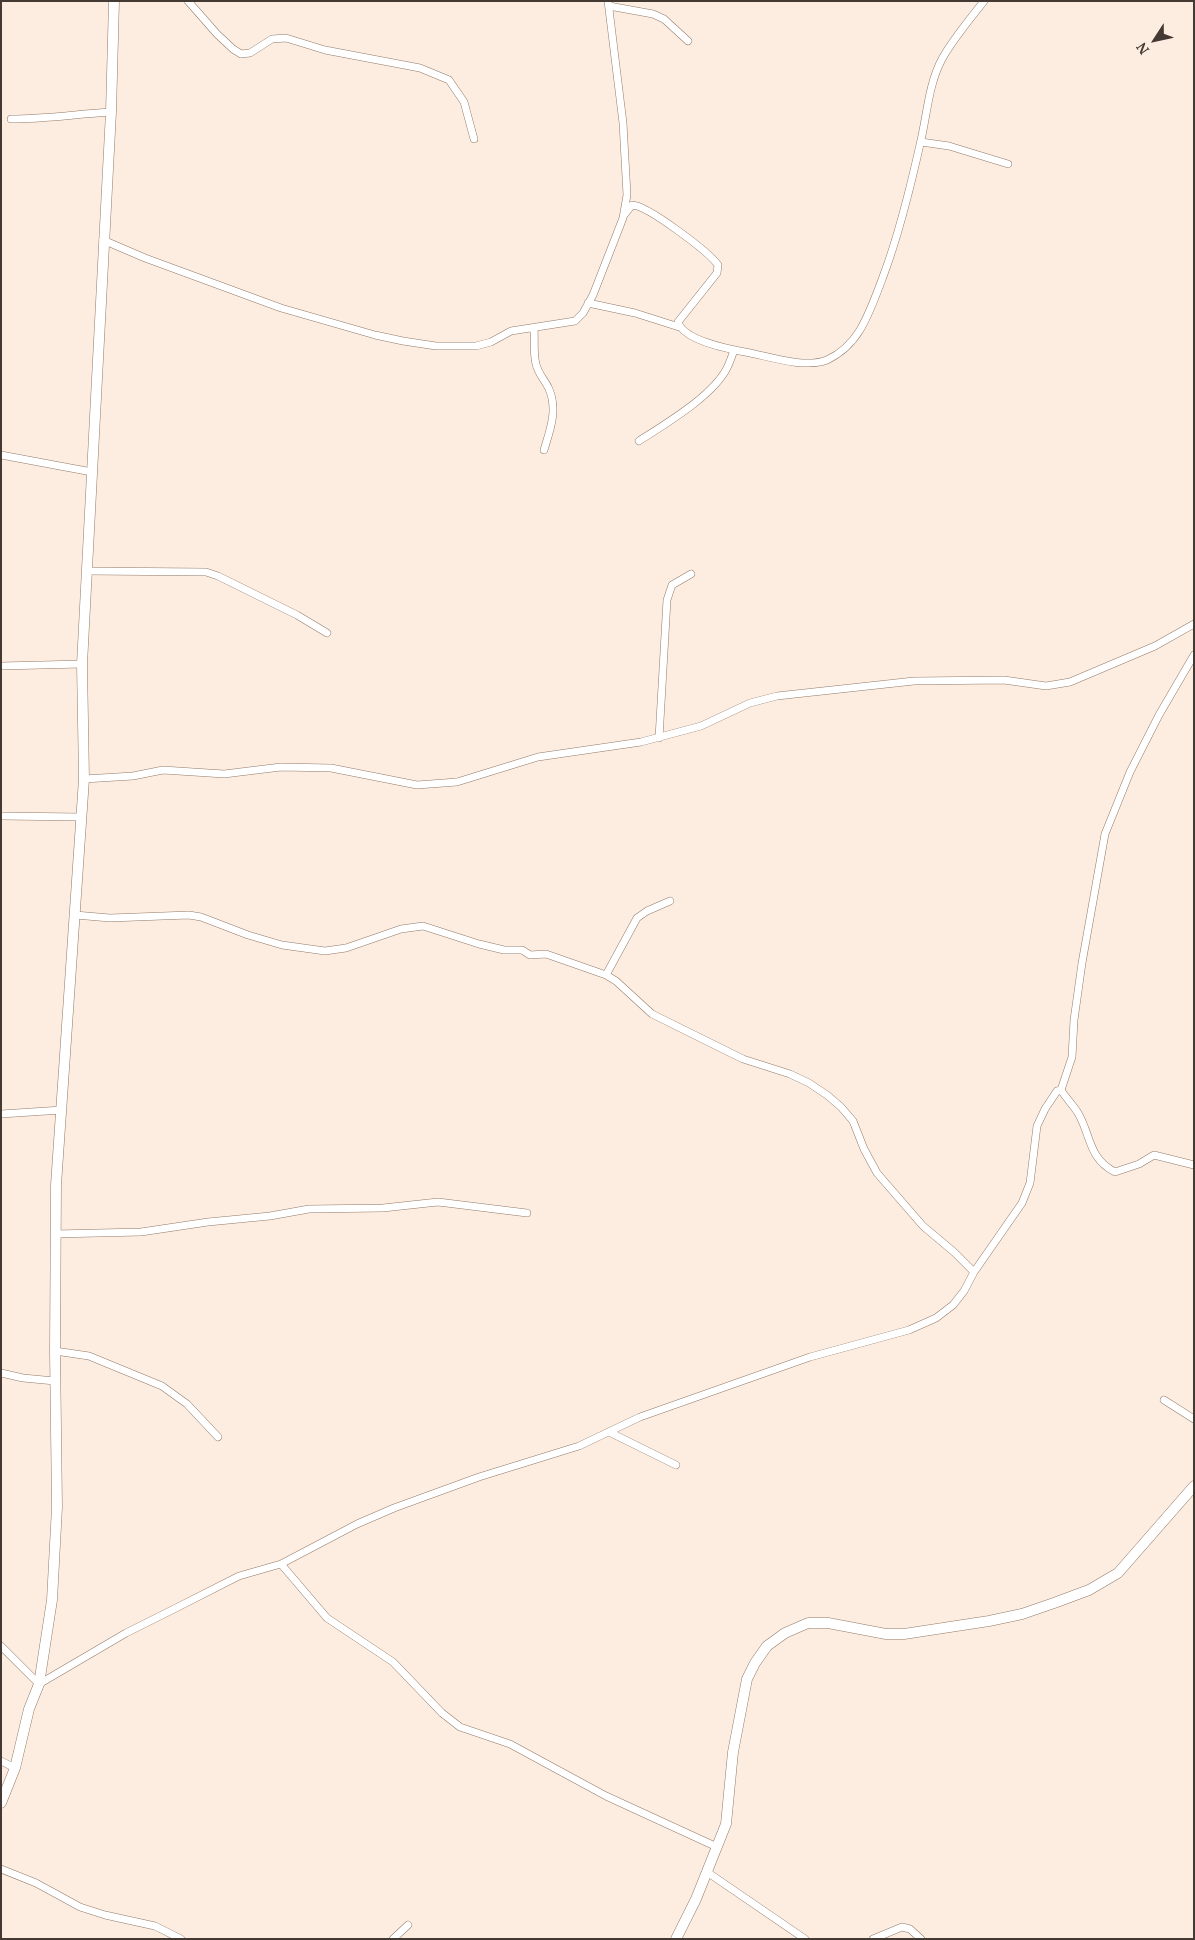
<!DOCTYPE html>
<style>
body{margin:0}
#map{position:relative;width:1195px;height:1940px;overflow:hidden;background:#fdede1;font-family:"PT Serif",serif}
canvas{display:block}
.frame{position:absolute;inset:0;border:2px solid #453a33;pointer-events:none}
.north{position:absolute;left:1130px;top:15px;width:50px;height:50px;-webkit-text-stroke:4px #fdede1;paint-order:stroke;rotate:235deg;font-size:14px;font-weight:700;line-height:20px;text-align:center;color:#453a33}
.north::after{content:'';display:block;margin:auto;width:18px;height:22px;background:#453a33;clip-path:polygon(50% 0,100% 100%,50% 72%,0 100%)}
</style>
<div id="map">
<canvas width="1195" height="1940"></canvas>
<div class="frame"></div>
<div class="north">N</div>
</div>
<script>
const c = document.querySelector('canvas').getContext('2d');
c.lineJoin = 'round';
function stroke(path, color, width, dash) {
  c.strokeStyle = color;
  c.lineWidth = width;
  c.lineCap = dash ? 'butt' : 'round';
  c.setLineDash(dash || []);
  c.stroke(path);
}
const street = new Path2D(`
 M 188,1 L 217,34 L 233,49 L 241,54 L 250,53 L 272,39 L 286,38 L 325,50 L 420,68 L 449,80 L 464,102 L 474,139
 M 609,6 L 653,14 L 664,19 L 688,41
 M 11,119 C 44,119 77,114 111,112
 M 921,142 L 949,146 L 1008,164
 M 624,215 L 632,205 C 647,205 709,252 718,265 L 717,273 L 678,322 C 683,340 728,349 745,352 C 768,356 804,369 827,360 C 840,354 852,343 860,330 C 870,313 877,293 884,274 C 900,231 911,185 921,140 C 927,114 929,83 942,59 C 953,39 970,19 984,1
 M 103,240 L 145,258 L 281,308 L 375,335 L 403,341 L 436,346 L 476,346 L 491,342 L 511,331 L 575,321 L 583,313 L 593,295 L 623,218 L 627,195 L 623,123 L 608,1
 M 588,303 L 635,313 L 679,327
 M 530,328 L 534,329 C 535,340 533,353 536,364 C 538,374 545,380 549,389 C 558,410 550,430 544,450
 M 639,441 C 665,424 713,396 727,368 C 730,362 732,356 734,350
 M 1,455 L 92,472
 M 87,571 L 206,572 L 218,576 L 297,615 L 327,633
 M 1,666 L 82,664
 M 659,738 L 667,600 L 672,585 L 691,574
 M 84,779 L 133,776 L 163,770 L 224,774 L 281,767 L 331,768 L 417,785 L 457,782 L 538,757 L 641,742 L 701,726 L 750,703 L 777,696 L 914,681 L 1004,680 L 1046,686 L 1070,682 L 1155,646 L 1194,624
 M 1,816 L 81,817
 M 75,915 L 110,918 L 189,915 L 201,917 L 248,935 L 282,945 L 325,951 L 346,948 L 401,929 L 423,926 L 479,944 L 504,950 L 522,950 L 530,955 L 546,954 L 606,975 L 616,981 L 652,1014 L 743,1059 L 790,1074 L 809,1083 L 827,1095 L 841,1107 L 853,1121 L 864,1149 L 877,1173 L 923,1226 L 954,1252 L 974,1272
 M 606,975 L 637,918 L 647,911 L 670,901
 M 1061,1090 C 1066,1098 1073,1105 1078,1113 C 1091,1135 1088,1158 1115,1172 L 1139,1164 L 1154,1155 L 1194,1165
 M 1,1114 L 62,1110
 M 55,1234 L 141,1232 L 208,1222 L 270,1216 L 309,1209 L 383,1208 L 438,1202 L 527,1213
 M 55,1351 L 89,1356 L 162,1386 L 187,1404 L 218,1437
 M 1,1373 L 23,1378 L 55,1381
 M 1164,1400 L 1194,1419
 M 609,1432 L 676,1465
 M 281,1564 L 327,1618 L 393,1662 L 442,1713 L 460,1727 L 510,1744 L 606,1796 L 717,1847
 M 1,1646 L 39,1684 L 126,1633 L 174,1609 L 239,1576 L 281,1564 L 357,1524 L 394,1508 L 479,1477 L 579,1446 L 640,1417 L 810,1357 L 909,1330 L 936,1318 L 953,1305 L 964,1291 L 974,1272 L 1022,1203 L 1030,1183 L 1037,1126 L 1045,1109 L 1057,1091 L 1061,1090 L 1072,1057 L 1074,1020 L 1082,963 L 1105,834 L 1130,772 L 1159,715 L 1194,655
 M 1,1761 L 15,1768
 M 1,1869 L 36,1883 L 80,1907 L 105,1915 L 155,1926 L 181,1939
 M 707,1872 L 805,1939
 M 393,1939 L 408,1925
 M 873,1939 L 902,1927 L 910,1929 L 921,1939`);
const secondary = new Path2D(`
 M 1,1803 L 15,1768 L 29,1709 L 39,1684 L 52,1600 L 57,1507 L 55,1351 L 56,1185 L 84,779 L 82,664 L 111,112 L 114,1
 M 676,1939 L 696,1899 L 726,1824 L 733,1752 L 747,1679 L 755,1663 L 767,1646 L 785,1633 L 808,1623 L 828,1623 L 886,1634 L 904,1634 L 989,1621 L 1022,1614 L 1054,1603 L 1089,1590 L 1118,1573 L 1194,1486`);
stroke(street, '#917a68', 8);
stroke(secondary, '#917a68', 11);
stroke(street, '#fff', 7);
stroke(secondary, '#fff', 10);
</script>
